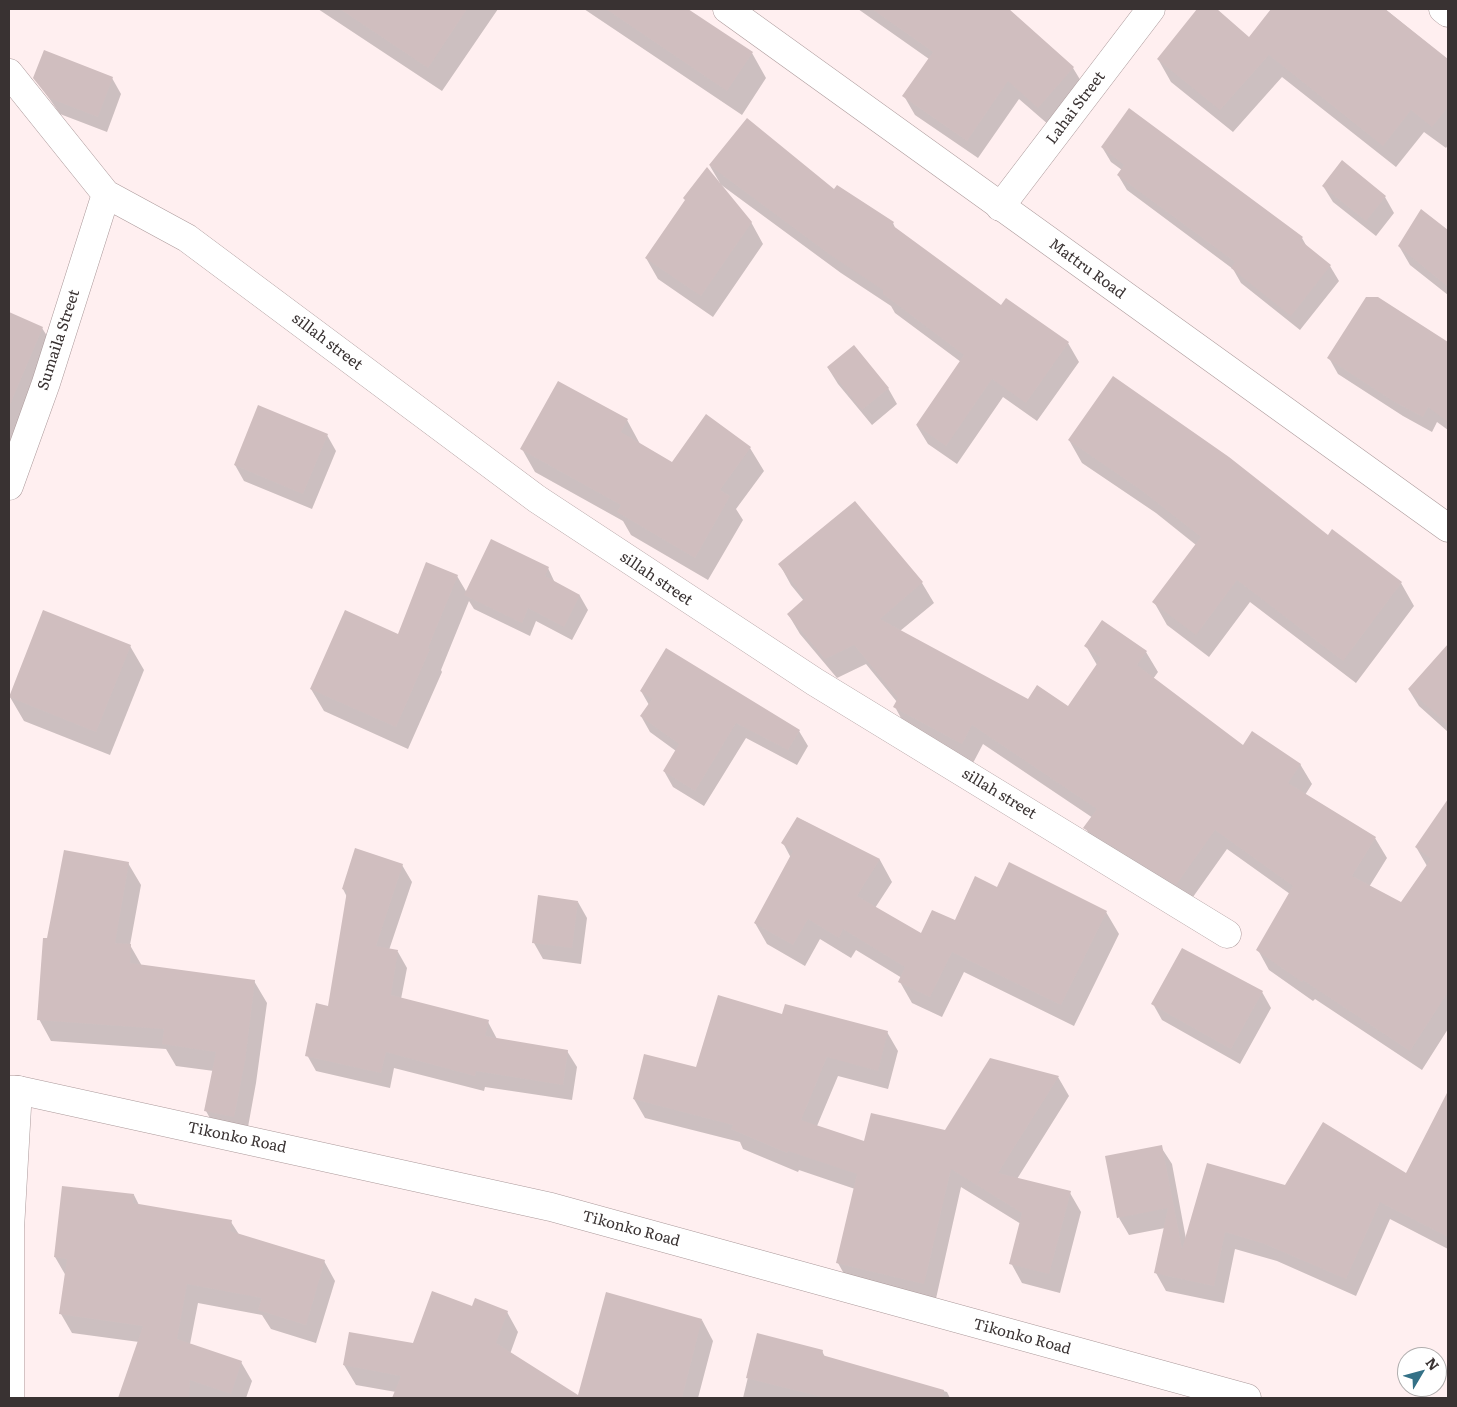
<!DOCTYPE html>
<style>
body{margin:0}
#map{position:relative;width:1457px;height:1407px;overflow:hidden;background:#ffeff0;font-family:Literata,serif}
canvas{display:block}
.frame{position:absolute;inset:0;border:10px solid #393232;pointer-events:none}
.north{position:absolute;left:1397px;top:1347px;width:50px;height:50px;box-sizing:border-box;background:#fff;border:1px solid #b0adad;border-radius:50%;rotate:53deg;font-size:14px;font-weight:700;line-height:20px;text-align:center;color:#393232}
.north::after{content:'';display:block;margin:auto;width:18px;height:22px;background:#347187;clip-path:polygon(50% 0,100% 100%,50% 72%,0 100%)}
</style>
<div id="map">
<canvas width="1457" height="1407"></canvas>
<div class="frame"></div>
<div class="north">N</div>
</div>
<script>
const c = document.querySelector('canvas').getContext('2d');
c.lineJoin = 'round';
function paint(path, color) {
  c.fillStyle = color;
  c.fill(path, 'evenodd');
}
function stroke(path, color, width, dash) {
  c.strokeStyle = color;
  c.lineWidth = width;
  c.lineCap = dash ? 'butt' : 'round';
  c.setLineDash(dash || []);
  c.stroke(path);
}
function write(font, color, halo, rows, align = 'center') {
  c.font = font + ' Literata,serif';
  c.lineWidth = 5;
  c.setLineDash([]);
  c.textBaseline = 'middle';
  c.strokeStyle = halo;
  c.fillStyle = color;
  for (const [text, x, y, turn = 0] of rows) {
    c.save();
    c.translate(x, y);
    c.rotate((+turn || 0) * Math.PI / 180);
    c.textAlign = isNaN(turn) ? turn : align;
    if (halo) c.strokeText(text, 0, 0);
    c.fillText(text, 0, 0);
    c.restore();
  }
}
paint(new Path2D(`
 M 318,9 L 498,9 L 442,91 Z
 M 584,9 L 686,9 L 752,53 L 766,78 L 742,115 Z
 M 858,9 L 1007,9 L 1073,68 L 1084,86 L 1049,125 L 1019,99 L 978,158 L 915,115 L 904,96 L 929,59 Z
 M 1199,9 L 1215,9 L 1249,39 L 1273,9 L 1385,9 L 1448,60 L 1448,145 L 1446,148 L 1424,132 L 1396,167 L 1282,77 L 1233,132 L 1171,82 L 1158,59 Z
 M 35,78 L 112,78 L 121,94 L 107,132 L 60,114 Z
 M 1102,147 L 1302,238 L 1307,247 L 1330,266 L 1339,281 L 1300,330 L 1241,283 L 1233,269 L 1127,190 L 1118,175 L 1122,170 L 1111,162 Z
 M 710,166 L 835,191 L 893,223 L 896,230 L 1001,307 L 1068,343 L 1079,362 L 1037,421 L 1003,397 L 957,464 L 928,444 L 917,426 L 961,362 L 895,313 L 891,306 L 841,273 L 720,184 L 751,222 L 763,244 L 713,317 L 658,279 L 646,258 L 720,183 Z
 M 1323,186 L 1385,197 L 1394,213 L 1376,236 L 1333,202 Z
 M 1422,211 L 1448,232 L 1448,295 L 1410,265 L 1399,246 Z
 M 1377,298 L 1448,343 L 1448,430 L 1437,422 L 1432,432 L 1403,416 L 1338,374 L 1329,358 Z
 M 9,313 L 42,328 L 54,347 L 9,455 Z
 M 828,368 L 888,388 L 897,404 L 872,425 L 838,384 Z
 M 706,416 L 750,448 L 764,471 L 736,509 L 743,520 L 708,580 L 631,535 L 623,521 L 535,472 L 522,449 L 627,420 L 640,444 L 672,464 Z
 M 327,435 L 336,451 L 312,509 L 244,481 L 235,465 Z
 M 1069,440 L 1328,536 L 1401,583 L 1414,606 L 1356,683 L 1250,602 L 1209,657 L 1167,625 L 1154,602 L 1196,545 L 1156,513 L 1082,463 Z
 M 855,502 L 922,583 L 934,603 L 900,631 L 1028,700 L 1068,707 L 1097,665 L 1086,646 L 1146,652 L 1158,672 L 1153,679 L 1243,747 L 1300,764 L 1312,784 L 1305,795 L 1375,838 L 1387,858 L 1369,887 L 1401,904 L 1427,866 L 1416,847 L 1448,801 L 1448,1029 L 1422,1070 L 1315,999 L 1313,1001 L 1269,970 L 1258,950 L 1290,894 L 1227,849 L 1188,904 L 1098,849 L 1086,829 L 1093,818 L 983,744 L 973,763 L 906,727 L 895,707 L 897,702 L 866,664 L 837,678 L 800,634 L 788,614 L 804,601 L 791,585 L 780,565 Z
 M 548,568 L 555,583 L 580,596 L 588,610 L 572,640 L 536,621 L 530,636 L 474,609 L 469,601 L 441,670 L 442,672 L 408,749 L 324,711 L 311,689 L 398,635 L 457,576 L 467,593 Z
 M 1448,645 L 1448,732 L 1419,706 L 1409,690 Z
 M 130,646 L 144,670 L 110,755 L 24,721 L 10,697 Z
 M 641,691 L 799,731 L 808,746 L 797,765 L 746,738 L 704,806 L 673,787 L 664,771 L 676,751 L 650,732 L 641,716 L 649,705 Z
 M 798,818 L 880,860 L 892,882 L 875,908 L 922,935 L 955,922 L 998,889 L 1010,864 L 1106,912 L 1119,934 L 1074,1026 L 964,972 L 942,1017 L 912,1003 L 900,982 L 902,978 L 856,950 L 851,958 L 820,939 L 805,966 L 767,944 L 755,923 L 791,858 L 783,843 Z
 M 128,863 L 141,885 L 130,945 L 142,966 L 254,981 L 267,1003 L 256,1083 L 246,1138 L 218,1133 L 206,1111 L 214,1071 L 176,1066 L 166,1049 L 51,1041 L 39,1019 L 48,939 Z
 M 402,865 L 412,882 L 389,950 L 398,952 L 407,968 L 401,999 L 488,1022 L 497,1039 L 567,1051 L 577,1067 L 572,1100 L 485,1087 L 484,1091 L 394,1068 L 390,1088 L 316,1071 L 307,1055 L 329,1007 L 347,897 L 343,889 Z
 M 578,902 L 587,918 L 581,964 L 543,959 L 534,943 Z
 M 1262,992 L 1271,1008 L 1240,1064 L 1162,1020 L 1153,1004 Z
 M 783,1016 L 887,1032 L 898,1051 L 888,1089 L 838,1076 L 817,1126 L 865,1143 L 946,1131 L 1058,1077 L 1069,1096 L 1017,1179 L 1070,1193 L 1081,1212 L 1060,1293 L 1022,1283 L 1011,1263 L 1021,1224 L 961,1187 L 935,1303 L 849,1283 L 838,1263 L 855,1189 L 799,1170 L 798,1172 L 743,1149 L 740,1142 L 645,1118 L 634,1099 L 697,1068 Z
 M 1448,1094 L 1448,1249 L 1390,1219 L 1356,1296 L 1277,1261 L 1235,1249 L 1224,1303 L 1166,1291 L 1156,1273 L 1165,1228 L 1129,1235 L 1119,1218 L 1161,1147 L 1172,1164 L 1186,1239 L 1286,1186 L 1407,1175 Z
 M 134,1195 L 139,1205 L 231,1222 L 240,1236 L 324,1261 L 335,1281 L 316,1343 L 271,1329 L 262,1315 L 198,1303 L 190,1344 L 241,1362 L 252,1381 L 246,1398 L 120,1398 L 139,1342 L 72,1333 L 61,1314 L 66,1276 L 55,1257 Z
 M 472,1308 L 507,1312 L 518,1332 L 510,1354 L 579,1397 L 702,1320 L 713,1341 L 698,1398 L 396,1398 L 396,1392 L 356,1385 L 344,1365 L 413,1345 Z
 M 758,1335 L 822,1351 L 825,1357 L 947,1392 L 950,1398 L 743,1398 Z`), '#0003');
paint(new Path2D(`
 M 340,9 L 467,9 L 428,68 Z
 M 606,9 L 688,9 L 753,52 L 727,91 Z
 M 872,9 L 1009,9 L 1074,67 L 1038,108 L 1008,81 L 967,141 L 902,96 L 933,52 Z
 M 1197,9 L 1217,9 L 1249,37 L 1271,9 L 1385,9 L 1448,59 L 1448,107 L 1432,127 L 1411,110 L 1383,146 L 1269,55 L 1220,110 L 1157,59 Z
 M 44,50 L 113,77 L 98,117 L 49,98 L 33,78 Z
 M 1129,108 L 1303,237 L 1300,240 L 1331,265 L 1291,316 L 1231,268 L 1235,262 L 1117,175 L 1124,165 L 1101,147 Z
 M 747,118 L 834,189 L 837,185 L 894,222 L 892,225 L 1001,305 L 1006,298 L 1069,342 L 1026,403 L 992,379 L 946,446 L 916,425 L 964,355 L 883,294 L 883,290 L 829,254 L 709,165 Z
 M 1342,160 L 1386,196 L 1366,221 L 1322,186 Z
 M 707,167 L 752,222 L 701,296 L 645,258 L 685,200 L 683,198 Z
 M 1421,209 L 1448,230 L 1448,287 L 1398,246 Z
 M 1366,297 L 1378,297 L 1448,342 L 1448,422 L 1428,407 L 1423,417 L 1393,401 L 1327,358 Z
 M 9,312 L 43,327 L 9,407 Z
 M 854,345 L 889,388 L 862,410 L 827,367 Z
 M 1113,376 L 1229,457 L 1328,535 L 1332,529 L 1402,582 L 1343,661 L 1237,580 L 1196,635 L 1152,602 L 1201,537 L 1141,490 L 1068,440 Z
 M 558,381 L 628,419 L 621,432 L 672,462 L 706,414 L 751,447 L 720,490 L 730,496 L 695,558 L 617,512 L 621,505 L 520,449 Z
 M 258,405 L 328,434 L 303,494 L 234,465 Z
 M 855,501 L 923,582 L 880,619 L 1028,699 L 1037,685 L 1068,706 L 1101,658 L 1084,646 L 1102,620 L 1147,651 L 1137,665 L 1243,745 L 1252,731 L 1301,764 L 1288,783 L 1376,837 L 1352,876 L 1401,902 L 1431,859 L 1415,847 L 1448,799 L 1448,992 L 1410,1051 L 1303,980 L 1302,982 L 1256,950 L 1293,886 L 1215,830 L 1176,885 L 1083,828 L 1097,809 L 972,725 L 962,744 L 893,707 L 898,698 L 854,645 L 825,659 L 787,614 L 805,598 L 778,564 Z
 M 491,539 L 549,567 L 545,576 L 580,595 L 564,627 L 528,608 L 522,623 L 464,595 Z
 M 426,562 L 458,575 L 428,648 L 430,649 L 396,727 L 310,689 L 345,610 L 398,634 Z
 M 43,610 L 131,645 L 96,732 L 9,697 Z
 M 1448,644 L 1448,725 L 1408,689 Z
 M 666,648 L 800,730 L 788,750 L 736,723 L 695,791 L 663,771 L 679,744 L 640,716 L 652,699 L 640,691 Z
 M 797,817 L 880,859 L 857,896 L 921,933 L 932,910 L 955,920 L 975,876 L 997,887 L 1009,862 L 1107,911 L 1061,1005 L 952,952 L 930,997 L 898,982 L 905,967 L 843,929 L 839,938 L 808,919 L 793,945 L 754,923 L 793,851 L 781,843 Z
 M 355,848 L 403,864 L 376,946 L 398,950 L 391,995 L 489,1020 L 485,1036 L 568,1050 L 563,1085 L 476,1071 L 475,1076 L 386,1052 L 381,1073 L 305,1056 L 316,1003 L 328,1006 L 347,891 L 342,889 Z
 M 64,850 L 129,862 L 115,943 L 131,944 L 130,963 L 255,980 L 245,1061 L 234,1117 L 204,1111 L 216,1052 L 162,1044 L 164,1029 L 37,1020 L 43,938 L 47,938 Z
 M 538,895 L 578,901 L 572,948 L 532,943 Z
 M 1182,948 L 1263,991 L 1231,1049 L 1151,1004 Z
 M 718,995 L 782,1014 L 785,1004 L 888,1031 L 878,1071 L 827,1057 L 801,1120 L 864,1141 L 871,1113 L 945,1130 L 990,1058 L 1059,1076 L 998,1173 L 1071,1191 L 1049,1274 L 1009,1264 L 1022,1213 L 951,1169 L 924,1284 L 836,1263 L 857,1174 L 788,1151 L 787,1153 L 731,1129 L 733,1125 L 633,1099 L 644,1054 L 696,1067 Z
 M 1448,1091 L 1448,1237 L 1380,1202 L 1346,1279 L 1265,1244 L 1225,1232 L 1214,1286 L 1154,1273 L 1168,1208 L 1117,1218 L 1105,1156 L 1162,1145 L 1182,1249 L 1207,1163 L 1285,1185 L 1323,1122 L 1406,1173 Z
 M 62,1186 L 134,1194 L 133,1203 L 232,1220 L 230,1231 L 325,1260 L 306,1325 L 258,1310 L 262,1298 L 187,1284 L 177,1339 L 242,1361 L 231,1394 L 190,1380 L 189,1398 L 118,1398 L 143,1326 L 59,1314 L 67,1259 L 54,1257 Z
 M 432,1291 L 472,1306 L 475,1298 L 508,1311 L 496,1343 L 578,1395 L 606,1292 L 702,1319 L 682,1398 L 392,1398 L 401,1376 L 343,1365 L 349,1332 L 413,1343 Z
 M 757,1333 L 823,1350 L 822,1355 L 944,1390 L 943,1398 L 826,1398 L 746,1378 Z`), '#d0bebf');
const minor = new Path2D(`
 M 1443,9 L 1448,13
 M 9,73 L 106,194 L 187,238 L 537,499 L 815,682 L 1227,934
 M 1000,207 L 1151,9
 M 9,486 L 46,383 L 106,194
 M 10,1398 L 10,1229 L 18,1090`);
const tertiary = new Path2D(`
 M 727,9 L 1448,528
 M 9,1090 L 18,1090 L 551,1207 L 1247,1398`);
stroke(minor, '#ab999a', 29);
stroke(tertiary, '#ab999a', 29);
stroke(minor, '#fff', 28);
stroke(tertiary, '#fff', 28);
write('15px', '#393232', '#fff', [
 ["Lahai Street",1076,108,-53],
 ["Mattru Road",1087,269,36],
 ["Sumaila Street",59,340,-72],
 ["sillah street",327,342,37],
 ["sillah street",656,579,34],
 ["sillah street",999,794,31],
 ["Tikonko Road",237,1138,12],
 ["Tikonko Road",631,1229,15],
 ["Tikonko Road",1022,1337,15]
]);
</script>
